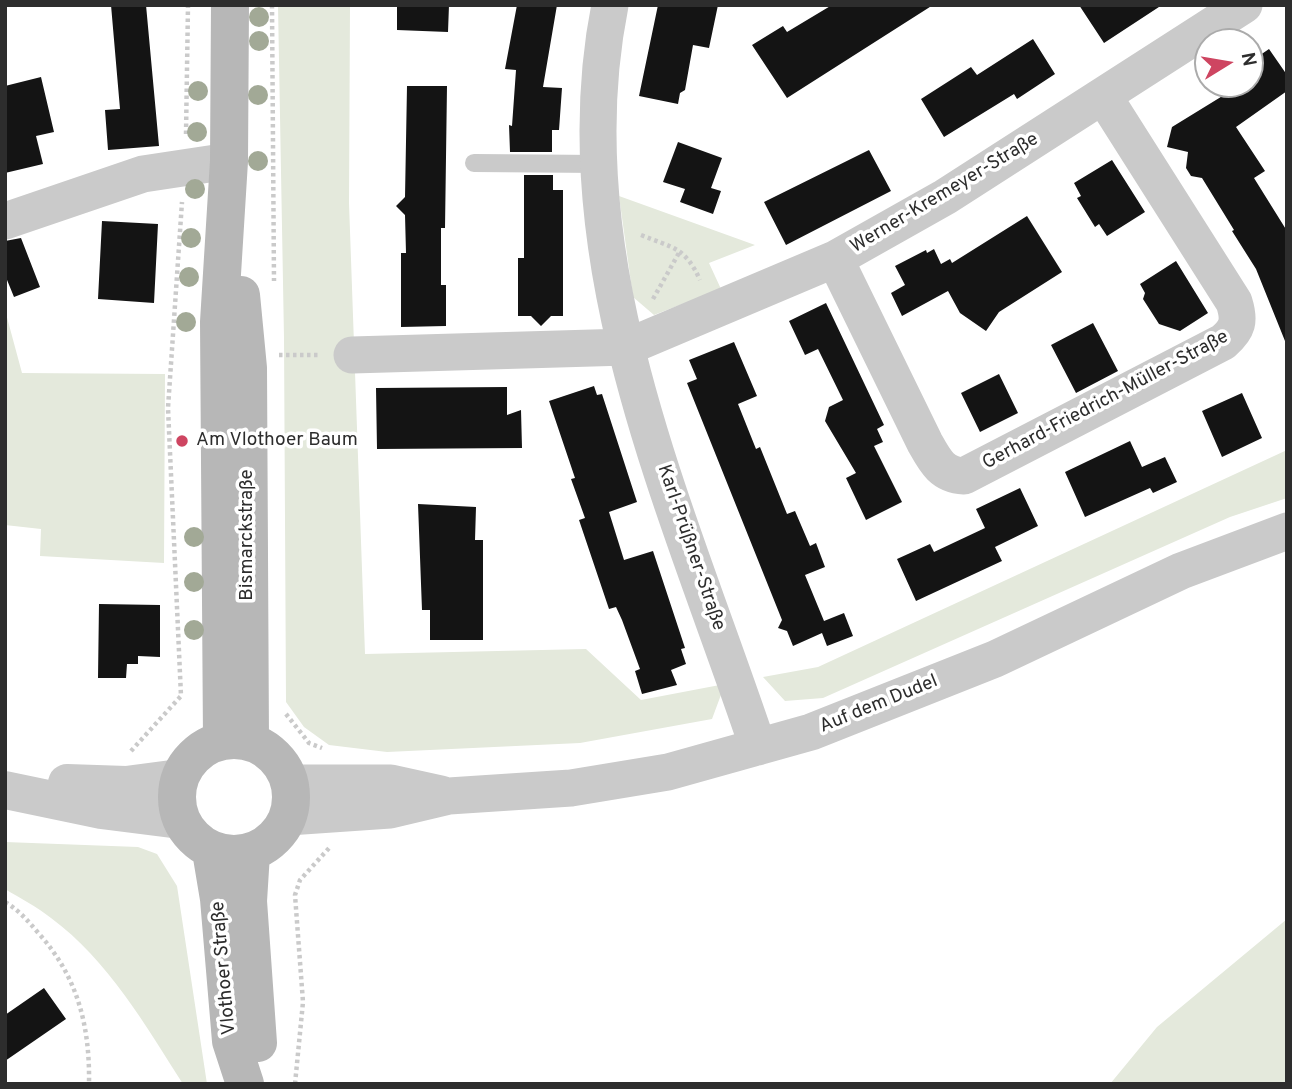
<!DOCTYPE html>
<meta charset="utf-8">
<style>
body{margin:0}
#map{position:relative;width:1292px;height:1089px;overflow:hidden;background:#fff;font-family:Overpass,sans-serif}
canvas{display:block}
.frame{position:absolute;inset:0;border:7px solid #2d2d2d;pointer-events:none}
.north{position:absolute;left:1194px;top:28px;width:70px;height:70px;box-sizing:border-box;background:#fff;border:2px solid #ababab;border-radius:50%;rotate:79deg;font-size:19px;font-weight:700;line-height:28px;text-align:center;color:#2d2d2d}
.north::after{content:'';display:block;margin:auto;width:24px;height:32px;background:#ce4561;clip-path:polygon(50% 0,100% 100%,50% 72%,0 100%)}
</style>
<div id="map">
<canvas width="1292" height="1089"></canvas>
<div class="frame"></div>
<div class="north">N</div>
</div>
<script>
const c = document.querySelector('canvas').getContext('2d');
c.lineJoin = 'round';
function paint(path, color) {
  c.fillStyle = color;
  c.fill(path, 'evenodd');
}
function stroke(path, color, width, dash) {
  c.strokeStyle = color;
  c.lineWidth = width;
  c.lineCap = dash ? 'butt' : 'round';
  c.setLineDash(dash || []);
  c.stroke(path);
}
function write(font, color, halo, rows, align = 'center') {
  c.font = font + ' Overpass,sans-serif';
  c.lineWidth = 7;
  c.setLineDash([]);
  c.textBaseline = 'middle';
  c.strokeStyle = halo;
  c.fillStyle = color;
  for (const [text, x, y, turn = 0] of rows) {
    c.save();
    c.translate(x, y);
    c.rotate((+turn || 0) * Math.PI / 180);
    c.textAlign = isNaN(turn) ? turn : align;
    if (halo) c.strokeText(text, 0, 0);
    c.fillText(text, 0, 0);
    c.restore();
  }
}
paint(new Path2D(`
 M 278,5 L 350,5 L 349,203 L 365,654 L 586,649 L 641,700 L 725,684 L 712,719 L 580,743 L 387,752 L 329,745 L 304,727 L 286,702 L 284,338 Z
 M 619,196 L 755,245 L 709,263 L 721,289 L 654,315 L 633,297 Z
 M 5,310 L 22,373 L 165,374 L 164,563 L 40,556 L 41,529 L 5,525 Z
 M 1287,450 L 1287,498 L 1230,517 L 823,698 L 785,701 L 763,677 L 818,667 Z
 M 5,842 L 138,847 L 157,854 L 177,886 L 207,1084 L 183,1084 C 146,1026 108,960 51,918 C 37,907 20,898 5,889 Z
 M 1287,919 L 1287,1084 L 1110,1084 L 1157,1027 Z`), '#e4e9dc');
paint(new Path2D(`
 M 111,5 L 146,5 L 159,146 L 108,150 L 105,110 L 120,109 Z
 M 397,5 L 449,5 L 448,32 L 397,30 Z
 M 517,5 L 557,5 L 543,87 L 562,88 L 559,130 L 552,130 L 552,152 L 510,152 L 509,125 L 512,126 L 516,70 L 505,69 Z
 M 658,5 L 718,5 L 709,48 L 693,45 L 685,90 L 680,93 L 678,104 L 639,96 Z
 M 832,5 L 933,5 L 787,98 L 752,45 L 783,26 L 787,32 Z
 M 1079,5 L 1162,5 L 1104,43 Z
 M 1033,39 L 1055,74 L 1017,99 L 1014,94 L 944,137 L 921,99 L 971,67 L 977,75 Z
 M 1269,49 L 1287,75 L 1287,91 L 1236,127 L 1265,171 L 1254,178 L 1287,231 L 1285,341 L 1256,269 L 1232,231 L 1234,230 L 1202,178 L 1191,176 L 1186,168 L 1188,152 L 1167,147 L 1172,127 L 1242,84 L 1250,84 L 1250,62 Z
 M 41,77 L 54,132 L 36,136 L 43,164 L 5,173 L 5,86 Z
 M 407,86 L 447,86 L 445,228 L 441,228 L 441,285 L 446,285 L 446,326 L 401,327 L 401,253 L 406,253 L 405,215 L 396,206 L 405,197 Z
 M 678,142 L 722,158 L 711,188 L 721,191 L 713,214 L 680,202 L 685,189 L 663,182 Z
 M 869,150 L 891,191 L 786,245 L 764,202 Z
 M 1112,160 L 1145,212 L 1107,236 L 1099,224 L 1095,227 L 1077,198 L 1081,196 L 1074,183 Z
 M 524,175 L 553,175 L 553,190 L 563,190 L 563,316 L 551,316 L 541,326 L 531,316 L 518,316 L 518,258 L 524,258 Z
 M 1027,216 L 1062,272 L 999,312 L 986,331 L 960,313 L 948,291 L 902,316 L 891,293 L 905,285 L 895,266 L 926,250 L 927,253 L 934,249 L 941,264 L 950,259 L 952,263 Z
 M 102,221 L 158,224 L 154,303 L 98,299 Z
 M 21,238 L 40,287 L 14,297 L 5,275 L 5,241 Z
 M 1176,261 L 1208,313 L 1180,331 L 1159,324 L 1143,299 L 1145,293 L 1140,284 Z
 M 826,303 L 884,425 L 877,429 L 883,442 L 874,446 L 902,502 L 866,520 L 846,478 L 856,473 L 825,421 L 829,407 L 843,400 L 818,349 L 805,355 L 789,321 Z
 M 1093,323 L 1118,371 L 1076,393 L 1051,345 Z
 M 734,342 L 757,396 L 738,404 L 756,449 L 760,447 L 787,514 L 795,511 L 810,546 L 816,543 L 825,567 L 805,575 L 824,621 L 844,613 L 853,636 L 827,646 L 822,633 L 793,646 L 787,631 L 778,628 L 782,620 L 687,383 L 697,379 L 689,360 Z
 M 999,374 L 1018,413 L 980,432 L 961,393 Z
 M 594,386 L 597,395 L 602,394 L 637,502 L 609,512 L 624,560 L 653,551 L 685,648 L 681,649 L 686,664 L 671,670 L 677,685 L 642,694 L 635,671 L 640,669 L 622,620 L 616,607 L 609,609 L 579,520 L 585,518 L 571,479 L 575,478 L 549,401 Z
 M 507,387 L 507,415 L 521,410 L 522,448 L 377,449 L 376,388 Z
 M 1242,393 L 1262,438 L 1222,457 L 1202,411 Z
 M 1130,441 L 1142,467 L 1165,457 L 1177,482 L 1153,493 L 1150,488 L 1085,517 L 1065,472 Z
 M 1020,488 L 1038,526 L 995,547 L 1002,561 L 916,601 L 897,559 L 930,544 L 934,552 L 985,528 L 976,509 Z
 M 418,504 L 476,507 L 475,540 L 483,540 L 483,640 L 430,640 L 430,610 L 422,610 Z
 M 99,604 L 160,605 L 160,657 L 138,656 L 138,664 L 127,664 L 126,678 L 98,678 Z
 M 44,988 L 66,1019 L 5,1061 L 5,1015 Z`), '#141414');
stroke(new Path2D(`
 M 272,5 L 274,281
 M 186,134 L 188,5
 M 641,235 C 673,248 685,247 700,280
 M 653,299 L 680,251
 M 279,355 L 320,355
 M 286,714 L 309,743 L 322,748
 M 131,751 L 181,696 L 168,408 L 182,202
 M 5,902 C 20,911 29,922 40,935 C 78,978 90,1027 89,1084
 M 295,1084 L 303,1002 L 295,895 L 300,880 L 330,847`), '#cacaca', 4.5, [3.5, 3.5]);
stroke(new Path2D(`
 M 474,163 L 600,164`), '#cacaca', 18);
stroke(new Path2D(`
 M 610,5 C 559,260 679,511 758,747
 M 5,221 L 143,174 L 229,161
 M 835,259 L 925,443 C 935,461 942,475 964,476 L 1223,342 C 1238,329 1240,321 1234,302 L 1104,97
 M 352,355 L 627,347 L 835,259 L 945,197 L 1244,5
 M 290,783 L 391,783 L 441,794
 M 288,817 L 390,810 L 449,796 L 571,788 L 668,772 L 811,732 L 995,659 L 1181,571 L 1287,531`), '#cacaca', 37);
stroke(new Path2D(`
 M 67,783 L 126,785 L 179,778
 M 5,790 L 101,810 L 180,820`), '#cacaca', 38);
stroke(new Path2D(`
 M 241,295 L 248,368 L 250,741
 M177 797a57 57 0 1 1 114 0a57 57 0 1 1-114 0Z
 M 222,740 L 219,322 L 229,161 L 230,5
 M 211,851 L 219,899 L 231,1041 L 245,1084
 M 251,853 L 248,901 L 258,1043`), '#b7b7b7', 38);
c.fillStyle = '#a2a996';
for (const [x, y] of [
 [259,17],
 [259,41],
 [198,91],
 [258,95],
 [197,132],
 [258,161],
 [195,189],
 [191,238],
 [189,277],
 [186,322],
 [194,537],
 [194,582],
 [194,630]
]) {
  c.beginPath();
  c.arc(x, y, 10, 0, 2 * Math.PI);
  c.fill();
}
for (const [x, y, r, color] of [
 [182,441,7,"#ce4561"]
]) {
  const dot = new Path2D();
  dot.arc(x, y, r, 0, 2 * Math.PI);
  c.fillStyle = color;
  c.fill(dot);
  stroke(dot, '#fff', 2.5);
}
write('19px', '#2d2d2d', '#fff', [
 ["Werner-Kremeyer-Straße",945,194,-31],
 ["Gerhard-Friedrich-Müller-Straße",1106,401,-28],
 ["Bismarckstraße",248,535,-90],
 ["Karl-Prüßner-Straße",690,548,71],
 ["Auf dem Dudel",879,705,-22],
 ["Vlothoer Straße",225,968,-95]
]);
write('19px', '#2d2d2d', '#fff', [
 ["Am Vlothoer Baum",196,441]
], 'left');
</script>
